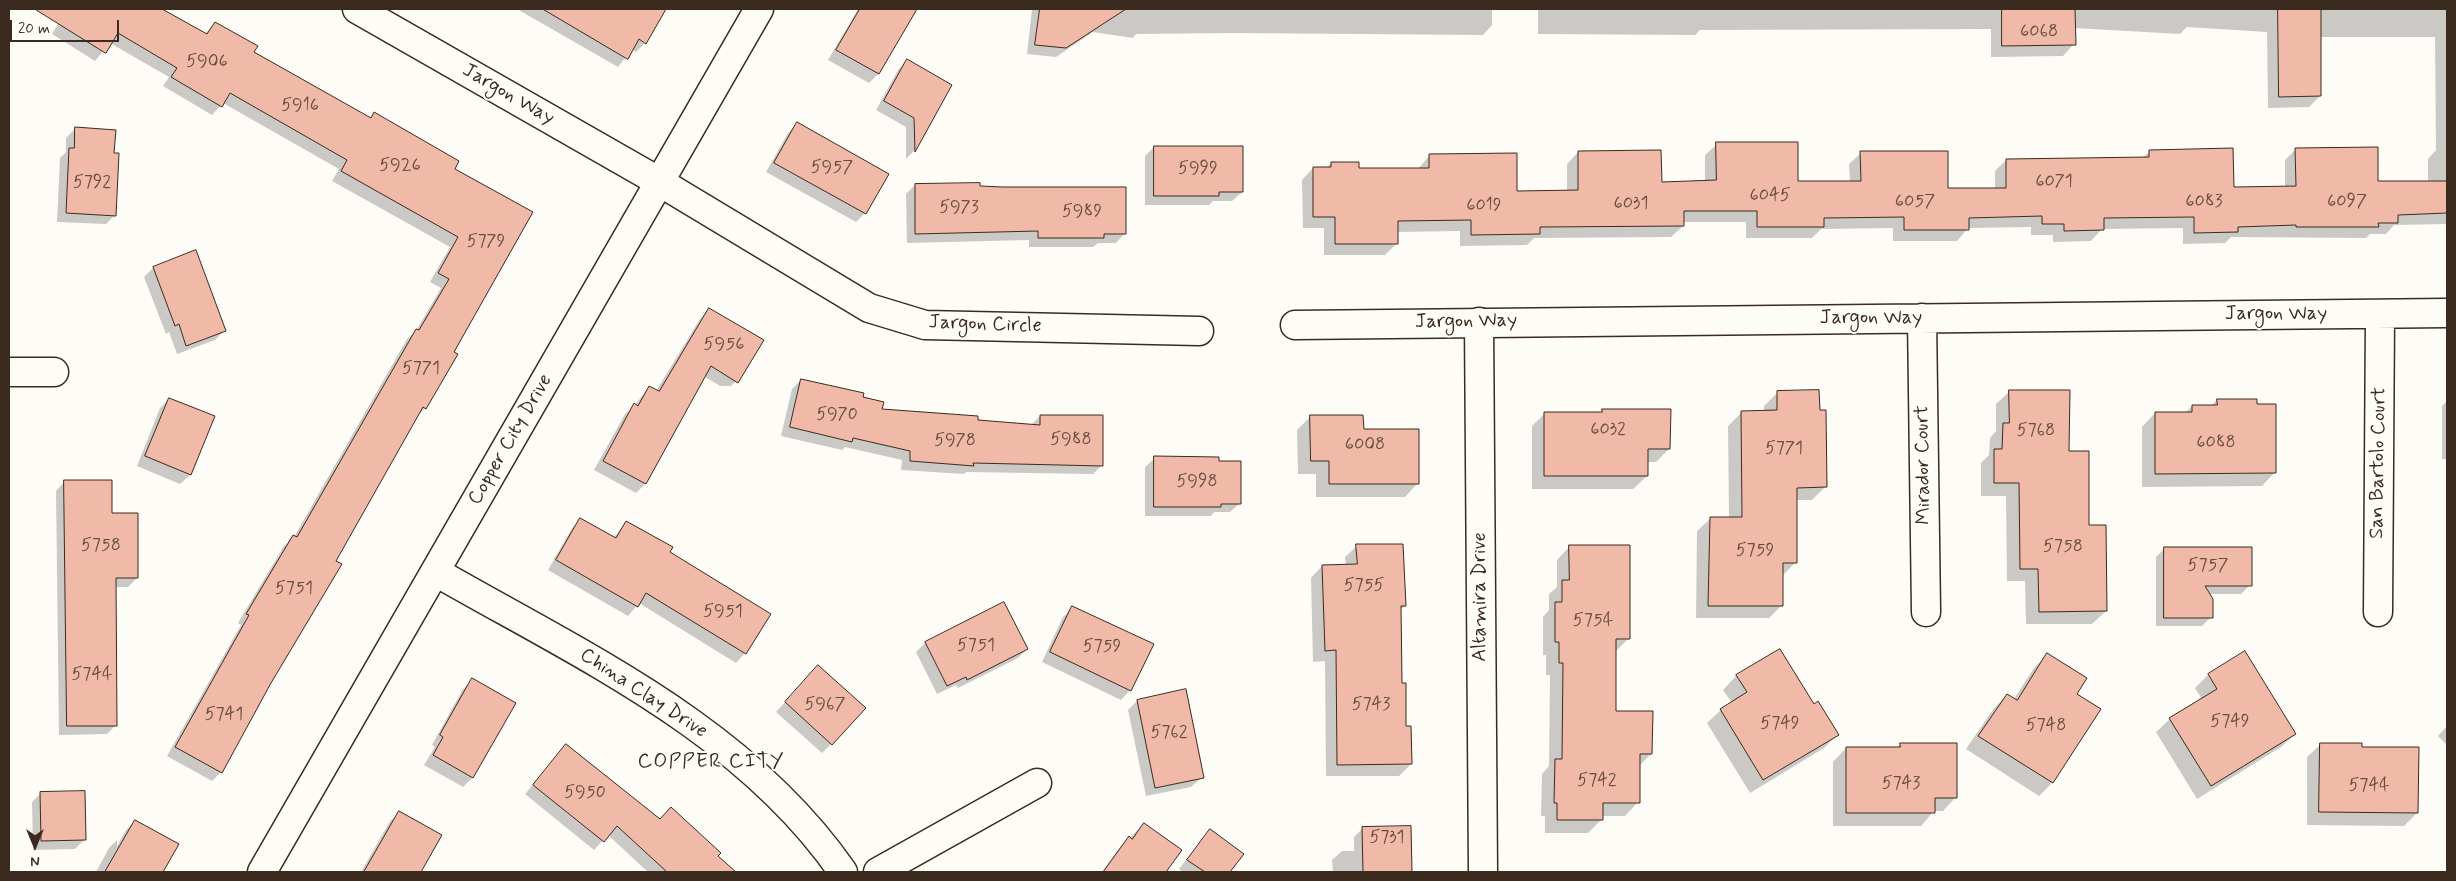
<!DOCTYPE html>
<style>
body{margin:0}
#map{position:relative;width:2456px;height:881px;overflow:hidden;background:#fdfcf7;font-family:Mynerve,sans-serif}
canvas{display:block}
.frame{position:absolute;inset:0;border:10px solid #3b2a1e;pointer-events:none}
.north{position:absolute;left:10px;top:821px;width:50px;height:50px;-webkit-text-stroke:4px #fdfcf7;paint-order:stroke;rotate:180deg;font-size:14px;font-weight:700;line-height:20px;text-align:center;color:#3b2a1e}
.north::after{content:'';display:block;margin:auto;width:18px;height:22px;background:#3b2a1e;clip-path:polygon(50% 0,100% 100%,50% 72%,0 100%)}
.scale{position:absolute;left:10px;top:20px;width:109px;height:22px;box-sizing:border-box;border:2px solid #3b2a1e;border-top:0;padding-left:6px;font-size:15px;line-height:18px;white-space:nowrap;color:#3b2a1e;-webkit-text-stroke:4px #fdfcf7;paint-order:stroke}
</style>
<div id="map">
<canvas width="2456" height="881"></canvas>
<div class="frame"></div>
<div class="north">N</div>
<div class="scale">20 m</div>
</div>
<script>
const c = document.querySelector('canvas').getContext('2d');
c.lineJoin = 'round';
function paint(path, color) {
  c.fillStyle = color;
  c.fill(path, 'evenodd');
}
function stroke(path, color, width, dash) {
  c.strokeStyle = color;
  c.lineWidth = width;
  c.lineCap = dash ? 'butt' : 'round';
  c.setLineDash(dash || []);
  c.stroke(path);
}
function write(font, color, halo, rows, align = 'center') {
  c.font = font + ' Mynerve,sans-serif';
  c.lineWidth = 4;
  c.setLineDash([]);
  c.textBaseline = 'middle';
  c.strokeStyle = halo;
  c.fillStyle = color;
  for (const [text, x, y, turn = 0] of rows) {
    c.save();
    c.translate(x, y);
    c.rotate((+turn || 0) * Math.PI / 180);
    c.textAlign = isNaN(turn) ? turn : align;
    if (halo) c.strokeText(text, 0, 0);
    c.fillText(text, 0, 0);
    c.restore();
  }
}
paint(new Path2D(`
 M 67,9 L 159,9 L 204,35 L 215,23 L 253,52 L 369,119 L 374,114 L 453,169 L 532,213 L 452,352 L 425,408 L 416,418 L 335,561 L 221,772 L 212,781 L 167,756 L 241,625 L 238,623 L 284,546 L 294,537 L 407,339 L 416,331 L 441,288 L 430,282 L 450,247 L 332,181 L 339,169 L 223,103 L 212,115 L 163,86 L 169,77 L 110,43 L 95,61 L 52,34 Z
 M 517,9 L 665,9 L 645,43 L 636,52 L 632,49 L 618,67 Z
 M 858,9 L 915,9 L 878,74 L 869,83 L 828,60 Z
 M 1032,9 L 1492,9 L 1492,25 L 1483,35 L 1232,33 L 1136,34 L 1133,38 L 1093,32 L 1056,57 L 1027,54 Z
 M 1538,9 L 2447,9 L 2447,224 L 2394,225 L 2386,234 L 2370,234 L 2366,238 L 2231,237 L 2225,243 L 2183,244 L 2183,228 L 2102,229 L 2091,241 L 2053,242 L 2053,235 L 2031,235 L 2031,227 L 1968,228 L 1957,241 L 1893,241 L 1893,228 L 1821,229 L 1812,238 L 1746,238 L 1746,222 L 1683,222 L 1683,226 L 1671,237 L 1534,238 L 1527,245 L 1460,246 L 1460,231 L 1397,232 L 1397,243 L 1385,255 L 1324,255 L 1324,228 L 1303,228 L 1302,180 L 1313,168 L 1326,168 L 1331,163 L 1358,169 L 1418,169 L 1429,156 L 1516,193 L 1567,191 L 1567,164 L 1578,152 L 1661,183 L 1705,182 L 1705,155 L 1717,144 L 1797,182 L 1850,182 L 1849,164 L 1861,153 L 1946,189 L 1995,189 L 1995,171 L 2006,160 L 2142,158 L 2150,151 L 2232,189 L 2285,187 L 2285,160 L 2296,149 L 2376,182 L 2428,182 L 2428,159 L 2436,150 L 2435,37 L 2320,37 L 2320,96 L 2309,107 L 2268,108 L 2267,32 L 2187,27 L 2180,34 L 2074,28 L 2074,44 L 2063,56 L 1991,57 L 1991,29 L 1700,30 L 1695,35 L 1538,34 Z
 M 907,61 L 951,85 L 914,151 L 906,159 L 906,127 L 876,110 L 898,70 Z
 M 797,124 L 865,213 L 856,222 L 766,172 L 788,133 Z
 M 76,128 L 113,154 L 115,215 L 106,224 L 57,222 L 60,158 L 66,152 L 66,138 Z
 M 1154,147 L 1242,192 L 1232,201 L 1213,201 L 1209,205 L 1145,205 L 1145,156 Z
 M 915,185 L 979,187 L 1125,233 L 1116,243 L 1098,243 L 1093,247 L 1029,247 L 1029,240 L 907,243 L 906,194 Z
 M 153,268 L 224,331 L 215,340 L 177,354 L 169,332 L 166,334 L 144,277 Z
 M 709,309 L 740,377 L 731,386 L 720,386 L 704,376 L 645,484 L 636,493 L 594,470 L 625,414 L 635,405 L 649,387 L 656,391 L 700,319 Z
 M 801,380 L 881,410 L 1031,425 L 1040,416 L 1102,465 L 1093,474 L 966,472 L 964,474 L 901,470 L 902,460 L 845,447 L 842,450 L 781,436 L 792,389 Z
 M 2010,391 L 2068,452 L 2088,526 L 2106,611 L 2092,624 L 2026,624 L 2025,581 L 2007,581 L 2006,496 L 1981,496 L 1981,463 L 1989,455 L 1990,438 L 1996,431 L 1996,404 Z
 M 1778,392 L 1825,487 L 1812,500 L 1796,500 L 1796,562 L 1782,576 L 1782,605 L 1769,618 L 1696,618 L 1697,531 L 1711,518 L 1729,518 L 1728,426 L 1742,412 L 1764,412 L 1764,406 Z
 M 169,399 L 213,417 L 190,475 L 180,484 L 137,466 L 160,408 Z
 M 2217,400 L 2275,472 L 2262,486 L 2142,487 L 2142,427 L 2155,413 L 2185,413 L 2192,406 L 2211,406 Z
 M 2447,401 L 2447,459 L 2442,459 L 2442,406 Z
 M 1603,410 L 1669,449 L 1656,462 L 1647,462 L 1647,476 L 1633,489 L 1532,489 L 1532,426 L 1545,413 L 1600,413 Z
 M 1311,416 L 1363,430 L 1418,483 L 1405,497 L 1316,497 L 1316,474 L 1298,474 L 1297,430 Z
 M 1155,458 L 1218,462 L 1240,503 L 1230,512 L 1214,512 L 1211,516 L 1145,516 L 1145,467 Z
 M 65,481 L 111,515 L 137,578 L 128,587 L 115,587 L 116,725 L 107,734 L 59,735 L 56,491 Z
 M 581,519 L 614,538 L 626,522 L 668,552 L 745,653 L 736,663 L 639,603 L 628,616 L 548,570 L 572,528 Z
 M 1357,546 L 1405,606 L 1400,610 L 1401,685 L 1411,764 L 1399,776 L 1326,776 L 1325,661 L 1313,662 L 1311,578 L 1322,566 L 1346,566 L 1345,557 Z
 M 1570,546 L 1629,638 L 1615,652 L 1615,712 L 1651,754 L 1639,766 L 1638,802 L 1625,816 L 1601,816 L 1601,820 L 1588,833 L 1545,833 L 1545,816 L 1541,816 L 1542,774 L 1549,766 L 1550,675 L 1546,675 L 1546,655 L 1543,655 L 1543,617 L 1549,610 L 1549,594 L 1557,587 L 1557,560 Z
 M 2165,548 L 2250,585 L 2241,594 L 2209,594 L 2211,617 L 2202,626 L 2156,626 L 2156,557 Z
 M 1004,604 L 1027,649 L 1018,658 L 958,688 L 956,685 L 937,694 L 916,652 L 925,643 Z
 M 1073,608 L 1130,690 L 1121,700 L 1042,662 L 1063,617 Z
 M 1780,650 L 1813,706 L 1837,735 L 1824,748 L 1750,793 L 1707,723 L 1721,710 L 1732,703 L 1723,690 L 1736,676 Z
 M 2047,655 L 2075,695 L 2052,783 L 2039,796 L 1966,749 L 1994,708 L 2007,695 L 2014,699 L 2034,668 Z
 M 2208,675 L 2295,734 L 2281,747 L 2197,799 L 2156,732 L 2170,719 L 2202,699 L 2195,688 Z
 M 809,676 L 831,744 L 822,753 L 776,712 Z
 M 473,680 L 514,703 L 472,778 L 463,787 L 424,765 L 435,747 L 432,745 L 463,689 Z
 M 1185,691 L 1201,778 L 1191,787 L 1146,796 L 1128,710 L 1137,701 Z
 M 2447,726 L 2447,745 L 2438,736 Z
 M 2321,744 L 2361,748 L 2417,813 L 2404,826 L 2307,825 L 2307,757 Z
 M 1900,745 L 1956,797 L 1943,811 L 1934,811 L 1921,826 L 1833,826 L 1833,762 L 1846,748 L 1896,748 Z
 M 566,746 L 659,821 L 716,856 L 734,872 L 648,872 L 608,835 L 594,850 L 525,794 Z
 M 41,793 L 84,840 L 75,849 L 33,850 L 32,802 Z
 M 400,812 L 440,835 L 419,872 L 361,872 L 390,821 Z
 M 135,821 L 177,844 L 161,872 L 96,872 L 109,848 L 117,840 L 117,846 L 126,830 Z
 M 1144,824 L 1181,850 L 1165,872 L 1102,872 L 1120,847 Z
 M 1363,828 L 1410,828 L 1411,872 L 1333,872 L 1332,860 L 1342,851 L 1354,851 L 1354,837 Z
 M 1210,831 L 1242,854 L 1229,872 L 1183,872 L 1179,869 Z`), '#0003');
const building = new Path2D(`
 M 35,9 L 162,9 L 207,34 L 215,22 L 258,46 L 254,52 L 371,118 L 374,112 L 459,161 L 455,169 L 533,212 L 454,352 L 458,354 L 426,409 L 423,407 L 336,561 L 342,564 L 271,683 L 222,773 L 175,747 L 249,615 L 246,614 L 293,535 L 297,537 L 416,329 L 419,330 L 449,279 L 438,273 L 458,237 L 341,171 L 347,160 L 230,93 L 222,107 L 171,77 L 177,68 L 118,33 L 106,53 Z
 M 543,9 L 666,9 L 646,44 L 639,39 L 628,59 Z
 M 860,9 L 917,9 L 879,74 L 836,50 Z
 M 1040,9 L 1126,9 L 1066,48 L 1035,45 Z
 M 2002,9 L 2075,9 L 2076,45 L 2002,46 Z
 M 2278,9 L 2321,9 L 2321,96 L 2279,97 Z
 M 907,59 L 952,85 L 915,152 L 914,118 L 884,101 Z
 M 797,122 L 889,174 L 866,214 L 774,163 Z
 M 75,127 L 116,130 L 114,153 L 119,153 L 116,216 L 66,213 L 69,148 L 74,148 Z
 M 1716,142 L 1798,142 L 1798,181 L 1861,181 L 1860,151 L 1948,151 L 1948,188 L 2006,188 L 2006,159 L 2149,157 L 2149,150 L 2233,148 L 2234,187 L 2296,186 L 2295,148 L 2378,147 L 2378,181 L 2447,181 L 2447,213 L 2398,215 L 2398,223 L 2378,223 L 2379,227 L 2296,227 L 2296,225 L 2238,227 L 2238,232 L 2194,233 L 2194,217 L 2104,218 L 2104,230 L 2064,231 L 2064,224 L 2042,224 L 2042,216 L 1969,218 L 1969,230 L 1904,230 L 1904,217 L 1824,218 L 1824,227 L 1757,227 L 1757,211 L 1684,211 L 1684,226 L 1540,227 L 1540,234 L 1471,235 L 1471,220 L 1398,221 L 1398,244 L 1335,244 L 1335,217 L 1313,217 L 1313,167 L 1331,167 L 1331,162 L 1359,162 L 1359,168 L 1429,168 L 1429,154 L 1517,153 L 1517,191 L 1578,190 L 1578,151 L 1661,150 L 1662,182 L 1716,180 Z
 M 1154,146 L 1243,146 L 1243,192 L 1219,192 L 1219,196 L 1154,196 Z
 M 980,183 L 980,186 L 1003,187 L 1126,187 L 1126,234 L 1104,234 L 1104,238 L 1038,238 L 1038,231 L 915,234 L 915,184 Z
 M 196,250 L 226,331 L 186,346 L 179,324 L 175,326 L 153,267 Z
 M 709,308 L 764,340 L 738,383 L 711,366 L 646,484 L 603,461 L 634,403 L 638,406 L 649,386 L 659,391 Z
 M 801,379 L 864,393 L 863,397 L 884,402 L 882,409 L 978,416 L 978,420 L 1040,425 L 1040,415 L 1103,415 L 1103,466 L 973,463 L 974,466 L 910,461 L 910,451 L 853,438 L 852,442 L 790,427 Z
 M 1819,390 L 1820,410 L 1826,410 L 1827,487 L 1797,488 L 1797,563 L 1783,563 L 1783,606 L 1708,606 L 1710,517 L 1742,517 L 1741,411 L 1777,410 L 1777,391 Z
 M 2009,390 L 2070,390 L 2069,451 L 2089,451 L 2089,525 L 2106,525 L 2107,611 L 2039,612 L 2038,569 L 2020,569 L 2019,483 L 1994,483 L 1994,449 L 2002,449 L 2003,423 L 2009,423 Z
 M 169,398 L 215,416 L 191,475 L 145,456 Z
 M 2217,399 L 2257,399 L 2257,404 L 2276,404 L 2276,473 L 2155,474 L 2155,412 L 2192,412 L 2192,405 L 2217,405 Z
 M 1602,409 L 1671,409 L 1670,449 L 1648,449 L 1648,476 L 1544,476 L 1544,412 L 1602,412 Z
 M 1310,415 L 1363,415 L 1364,429 L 1419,429 L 1419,484 L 1329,484 L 1329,461 L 1311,461 Z
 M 1154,456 L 1219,457 L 1219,461 L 1241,461 L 1241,504 L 1221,504 L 1221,507 L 1154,507 Z
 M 64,480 L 112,480 L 112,513 L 138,513 L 138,578 L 116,578 L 117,726 L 67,726 Z
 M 580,518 L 616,538 L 626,521 L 673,547 L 670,552 L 771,614 L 746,654 L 646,593 L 638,607 L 556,560 Z
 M 1356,544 L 1403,544 L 1406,606 L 1401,606 L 1402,683 L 1406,683 L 1406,726 L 1411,726 L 1412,764 L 1337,765 L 1336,650 L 1325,651 L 1322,565 L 1357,564 Z
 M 1569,545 L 1630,545 L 1630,639 L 1616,639 L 1616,711 L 1653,711 L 1652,754 L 1640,754 L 1640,803 L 1603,803 L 1603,820 L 1557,820 L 1557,803 L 1554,803 L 1555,759 L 1562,759 L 1563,663 L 1559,663 L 1559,642 L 1555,642 L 1555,602 L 1562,602 L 1562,580 L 1569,580 Z
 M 2164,547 L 2252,547 L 2252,586 L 2205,586 L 2213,599 L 2213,618 L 2164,618 Z
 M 1004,602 L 1028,649 L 967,680 L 966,677 L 947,686 L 925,642 Z
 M 1072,606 L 1154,644 L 1131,691 L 1050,652 Z
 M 1780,649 L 1814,704 L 1818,701 L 1839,735 L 1763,780 L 1720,709 L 1747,692 L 1736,675 Z
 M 2245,651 L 2296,734 L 2211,786 L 2169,718 L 2217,689 L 2208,674 Z
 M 2047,653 L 2087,678 L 2077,694 L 2101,709 L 2053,783 L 1978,736 L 2007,694 L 2017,700 Z
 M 818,665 L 866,708 L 832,745 L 785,702 Z
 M 472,678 L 516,703 L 473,778 L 433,755 L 443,737 L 440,735 Z
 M 1186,689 L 1204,778 L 1155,788 L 1137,700 Z
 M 1900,743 L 1957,743 L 1957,798 L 1935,798 L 1935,813 L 1846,813 L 1846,747 L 1900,747 Z
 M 2320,743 L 2362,743 L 2362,747 L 2419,747 L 2418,813 L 2319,812 Z
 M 566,744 L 660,819 L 671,807 L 721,853 L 718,856 L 736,872 L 667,872 L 617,826 L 604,842 L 533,785 Z
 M 85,791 L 86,840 L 41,841 L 40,792 Z
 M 399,811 L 442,835 L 421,872 L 364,872 Z
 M 135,820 L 179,844 L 163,872 L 105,872 Z
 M 1144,823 L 1182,850 L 1166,872 L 1103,872 L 1129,836 L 1132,839 Z
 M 1411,826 L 1412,872 L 1363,872 L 1362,827 Z
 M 1210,829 L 1244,854 L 1230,872 L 1205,872 L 1187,860 Z`);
paint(building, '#f1b9a7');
stroke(building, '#3b2a1e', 1);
const minor = new Path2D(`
 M 357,9 L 658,181 L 869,308 L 925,325 L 1199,331
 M 1922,318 L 1926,612
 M 1479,322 L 1483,872
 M 1295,325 L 2447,313
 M 9,372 L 54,372
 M 436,572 C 582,656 744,729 843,872
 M 2378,612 L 2380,315
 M 262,872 L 759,9
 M 878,872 L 1037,783`);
stroke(minor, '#3b2a1e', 31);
stroke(minor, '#fdfcf7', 28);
write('18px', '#684e40', null, [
 ["6068",2039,32],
 ["5906",207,62],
 ["5916",300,106],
 ["5926",400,166],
 ["5957",832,168],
 ["5999",1198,169],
 ["6071",2054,182],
 ["5792",92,183],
 ["6045",1770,196],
 ["6057",1915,202],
 ["6083",2204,202],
 ["6097",2347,202],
 ["6031",1631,204],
 ["6019",1484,206],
 ["5973",959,208],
 ["5989",1082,212],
 ["5779",486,242],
 ["5956",724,345],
 ["5771",421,369],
 ["5970",837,415],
 ["6032",1608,430],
 ["5768",2036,431],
 ["5988",1071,440],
 ["5978",955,441],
 ["6088",2216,443],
 ["6008",1365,445],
 ["5771",1784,449],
 ["5998",1197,482],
 ["5758",101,546],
 ["5758",2063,547],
 ["5759",1755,551],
 ["5757",2208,566],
 ["5755",1364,586],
 ["5751",294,589],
 ["5951",723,612],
 ["5754",1593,621],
 ["5751",976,646],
 ["5759",1102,647],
 ["5744",92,675],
 ["5967",825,705],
 ["5743",1371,705],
 ["5741",224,715],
 ["5749",2230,722],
 ["5749",1780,724],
 ["5748",2046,726],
 ["5762",1169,733],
 ["5742",1597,781],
 ["5743",1901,784],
 ["5744",2369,786],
 ["5950",585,793],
 ["5731",1387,838]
]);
write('20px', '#3b2a1e', '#fdfcf7', [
 ["Jargon Way",508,95,30],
 ["Jargon Way",2276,315],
 ["Jargon Way",1871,319],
 ["Jargon Way",1466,322,-1],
 ["Jargon Circle",985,325,2],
 ["Copper City Drive",511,440,-60],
 ["San Bartolo Court",2379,463,-89],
 ["Mirador Court",1924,465,-91],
 ["Altamira Drive",1481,597,-90],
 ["China Clay Drive",643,694,33]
]);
c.letterSpacing = '1px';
write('21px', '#3b2a1e', '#fdfcf7', [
 ["COPPER CITY",711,763]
]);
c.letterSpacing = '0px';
</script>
